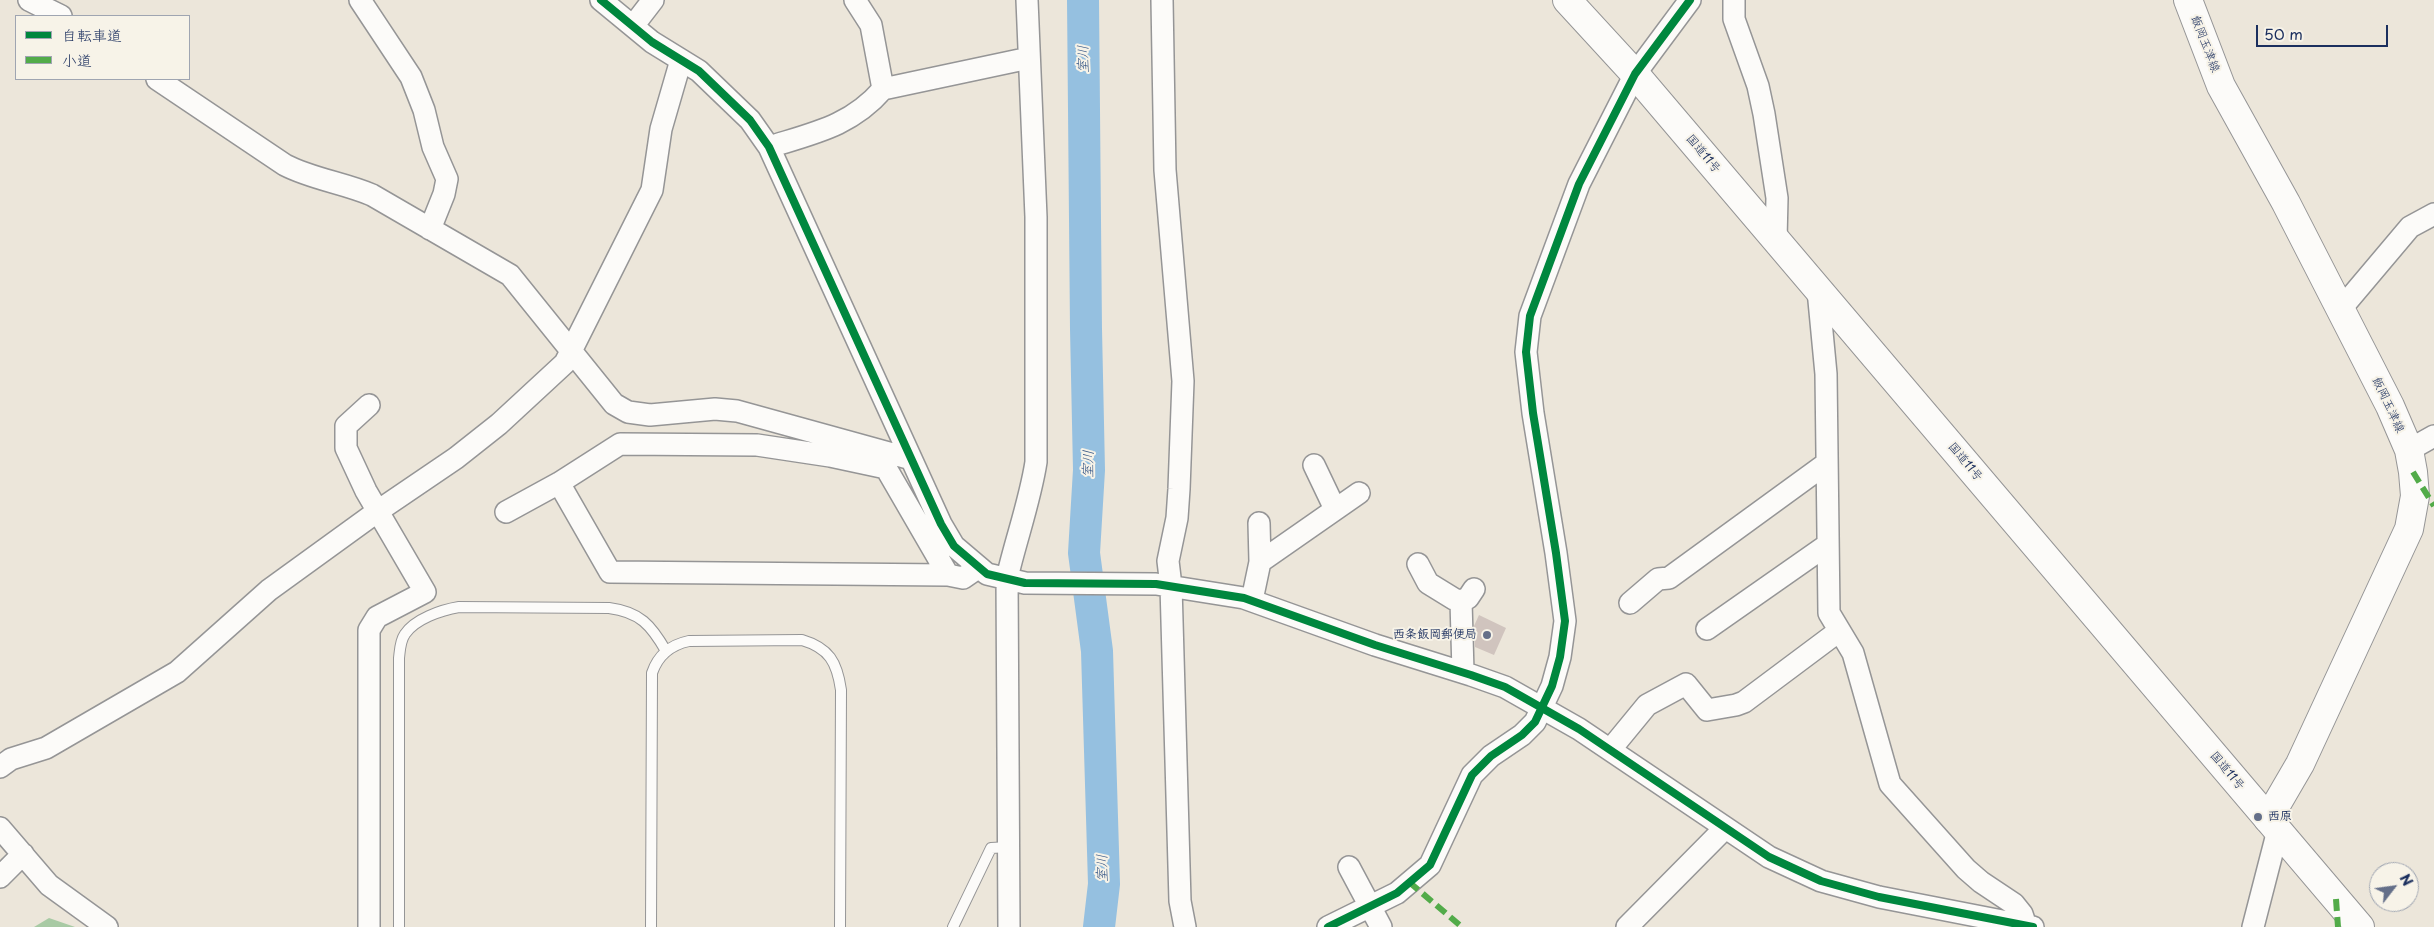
<!DOCTYPE html>
<meta charset="utf-8">
<style>
body{margin:0}
#map{position:relative;width:2434px;height:927px;overflow:hidden;background:#ece6da;font-family:"Playpen Sans","Klee One",sans-serif}
canvas{display:block}
.legend{position:absolute;left:15px;top:15px;width:175px;height:65px;box-sizing:border-box;background:#f7f3e8;border:1px solid #9fa5b1;margin:0;padding:6px 9px;list-style:none;font-size:15px;color:#1b2f5e}
.legend li{display:flex;align-items:center;gap:10px;height:25px}
.legend b{width:25px;border:1px solid #9fa5b1}
.north{position:absolute;left:2369px;top:862px;width:50px;height:50px;box-sizing:border-box;background:#f7f3e8;border:1px solid #9fa5b1;border-radius:50%;rotate:60deg;font-size:14px;font-weight:700;line-height:20px;text-align:center;color:#1b2f5e}
.north::after{content:'';display:block;margin:auto;width:18px;height:22px;background:#646f89;clip-path:polygon(50% 0,100% 100%,50% 72%,0 100%)}
.scale{position:absolute;left:2256px;top:25px;width:132px;height:22px;box-sizing:border-box;border:2px solid #1b2f5e;border-top:0;padding-left:6px;font-size:15px;line-height:18px;white-space:nowrap;color:#1b2f5e;-webkit-text-stroke:4px #f7f3e8;paint-order:stroke}
</style>
<div id="map">
<canvas width="2434" height="927"></canvas>
<ul class="legend">
<li><b style="height:6px;background:#00873e"></b>自転車道</li>
<li><b style="height:6px;background:#52ab49"></b>小道</li>
</ul>
<div class="north">N</div>
<div class="scale">50 m</div>
</div>
<script>
const c = document.querySelector('canvas').getContext('2d');
c.lineJoin = 'round';
function paint(path, color) {
  c.fillStyle = color;
  c.fill(path, 'evenodd');
}
function stroke(path, color, width, dash) {
  c.strokeStyle = color;
  c.lineWidth = width;
  c.lineCap = dash ? 'butt' : 'round';
  c.setLineDash(dash || []);
  c.stroke(path);
}
function write(font, color, halo, rows, align = 'center') {
  c.font = font + ' "Playpen Sans","Klee One",sans-serif';
  c.lineWidth = 4;
  c.setLineDash([]);
  c.textBaseline = 'middle';
  c.strokeStyle = halo;
  c.fillStyle = color;
  for (const [text, x, y, turn = 0] of rows) {
    c.save();
    c.translate(x, y);
    c.rotate((+turn || 0) * Math.PI / 180);
    c.textAlign = isNaN(turn) ? turn : align;
    if (halo) c.strokeText(text, 0, 0);
    c.fillText(text, 0, 0);
    c.restore();
  }
}
paint(new Path2D(`
 M 49,918 L 75,927 L 34,927 Z`), '#a8caa4');
stroke(new Path2D(`
 M 1083,0 L 1086,329 L 1089,470 L 1084,553 L 1097,651 L 1104,884 L 1099,927`), '#95c0e0', 32);
paint(new Path2D(`
 M 1479,615 L 1506,628 L 1494,655 L 1475,647 L 1474,626 Z`), '#d0c4be');
const service = new Path2D(`
 M 399,927 L 399,658 C 400,650 400,641 405,634 C 415,619 441,610 459,607 L 609,608 C 640,612 651,625 666,651
 M 651,927 L 652,673 C 658,655 670,645 689,641 L 802,640 C 829,648 837,662 841,690 L 840,927
 M 953,927 L 991,848 L 1009,847`);
const minor = new Path2D(`
 M 29,0 L 61,16
 M 360,0 L 411,77 L 424,110 L 433,147 L 447,179 L 444,194 L 430,229
 M 601,0 L 652,42 L 699,71 L 750,120 L 769,147 L 941,524 L 954,546 L 987,574 L 1025,583 L 1156,584 L 1244,598 L 1375,645 L 1471,675 L 1505,687 L 1579,729 L 1769,857 L 1821,881 L 1879,897 L 2033,927
 M 1162,0 L 1165,170 L 1183,381 L 1179,489 L 1177,518 L 1168,561 L 1171,586 L 1180,901 L 1185,927
 M 1734,0 L 1734,19 L 1758,86 L 1764,114 L 1777,198 L 1776,240
 M 633,26 L 653,0
 M 157,79 L 285,165 C 312,179 344,183 372,195 L 510,275 L 614,404 L 628,412 L 650,415 L 715,409 L 737,411 L 911,459
 M 883,89 L 1029,58
 M 769,147 C 814,133 851,126 883,89 L 871,25 L 855,0
 M 1818,290 L 1826,374 L 1829,613 L 1853,653 L 1890,784 L 1966,869 L 1981,882 L 2014,904 L 2022,914 L 2026,926
 M 2340,310 L 2410,227 L 2434,214
 M 369,405 L 346,426 L 346,448 L 366,491 L 425,592 L 377,617 L 369,630 L 369,927
 M 2409,450 L 2434,436
 M 1314,465 L 1335,509
 M 559,483 L 610,572 L 948,575 L 963,578 L 979,567
 M 506,512 L 559,483 L 620,444 L 757,445 L 830,456 L 886,468 L 948,575
 M 1259,523 L 1260,562
 M 1418,564 L 1428,583 L 1454,599 L 1461,601 L 1468,598 L 1474,589
 M 1252,600 L 1260,562 L 1359,493
 M 1461,601 L 1463,672
 M 1630,603 L 1658,579 L 1669,578 L 1827,463
 M 1707,629 L 1827,545
 M 1610,750 L 1647,705 L 1686,684 L 1707,710 L 1736,705 L 1744,702 L 1839,631
 M 0,767 L 11,759 L 46,748 L 177,672 L 269,590 L 378,511 L 456,458 L 499,424 L 565,363 L 652,190 L 661,129 L 681,60
 M 0,828 L 49,885 L 107,927
 M 1349,867 L 1381,927
 M 0,877 L 23,854
 M 1009,927 L 1007,578 C 1016,539 1030,501 1036,462 L 1036,217 L 1027,0
 M 1328,927 L 1397,893 L 1430,865 L 1472,775 L 1491,756 L 1522,735 L 1535,722 L 1552,686 L 1560,657 L 1565,621 L 1556,553 L 1533,413 L 1526,352 L 1530,316 L 1579,184 L 1635,74 L 1690,0
 M 1627,927 L 1725,828
 M 2253,927 L 2278,830`);
const secondary = new Path2D(`
 M 2188,0 L 2221,86 L 2286,203 L 2390,406 L 2409,450 L 2413,472 L 2415,496 L 2409,529 L 2300,764 L 2268,819`);
const trunk = new Path2D(`
 M 1567,0 L 1635,74 L 2360,927`);
stroke(service, '#959596', 12);
stroke(minor, '#959596', 24);
stroke(secondary, '#959596', 30);
stroke(trunk, '#959596', 30);
stroke(service, '#fcfbf9', 10);
stroke(minor, '#fcfbf9', 21);
stroke(secondary, '#fcfbf9', 28);
stroke(trunk, '#fcfbf9', 28);
stroke(new Path2D(`
 M 2413,472 L 2434,506
 M 1409,882 L 1462,927
 M 2336,899 L 2338,927`), '#52ab49', 6, [12, 6]);
stroke(new Path2D(`
 M 601,0 L 652,42 L 699,71 L 750,120 L 769,147 L 941,524 L 954,546 L 987,574 L 1025,583 L 1156,584 L 1244,598 L 1375,645 L 1471,675 L 1505,687 L 1579,729 L 1769,857 L 1821,881 L 1879,897 L 2033,927
 M 1328,927 L 1397,893 L 1430,865 L 1472,775 L 1491,756 L 1522,735 L 1535,722 L 1552,686 L 1560,657 L 1565,621 L 1556,553 L 1533,413 L 1526,352 L 1530,316 L 1579,184 L 1635,74 L 1690,0`), '#00873e', 8);
for (const [x, y, r, color] of [
 [1487,635,5,"#646f89"],
 [2258,817,5,"#646f89"]
]) {
  const dot = new Path2D();
  dot.arc(x, y, r, 0, 2 * Math.PI);
  c.fillStyle = color;
  c.fill(dot);
  stroke(dot, '#f7f3e8', 2);
}
write('12px', '#1b2f5e', '#f7f3e8', [
 ["飯岡玉津線",2205,44,69],
 ["国道11号",1703,154,50],
 ["飯岡玉津線",2388,405,65],
 ["国道11号",1965,462,50],
 ["国道11号",2227,771,50]
]);
write('bold 12px', '#1b2f5e', '#f7f3e8', [
 ["西条飯岡郵便局",1477,635],
 ["西原",2268,817,"left"]
], 'right');
write('italic 14px', '#355686', '#f7f3e8', [
 ["室川",1084,59,-91],
 ["室川",1089,464,-89],
 ["室川",1103,868,-91]
]);
</script>
